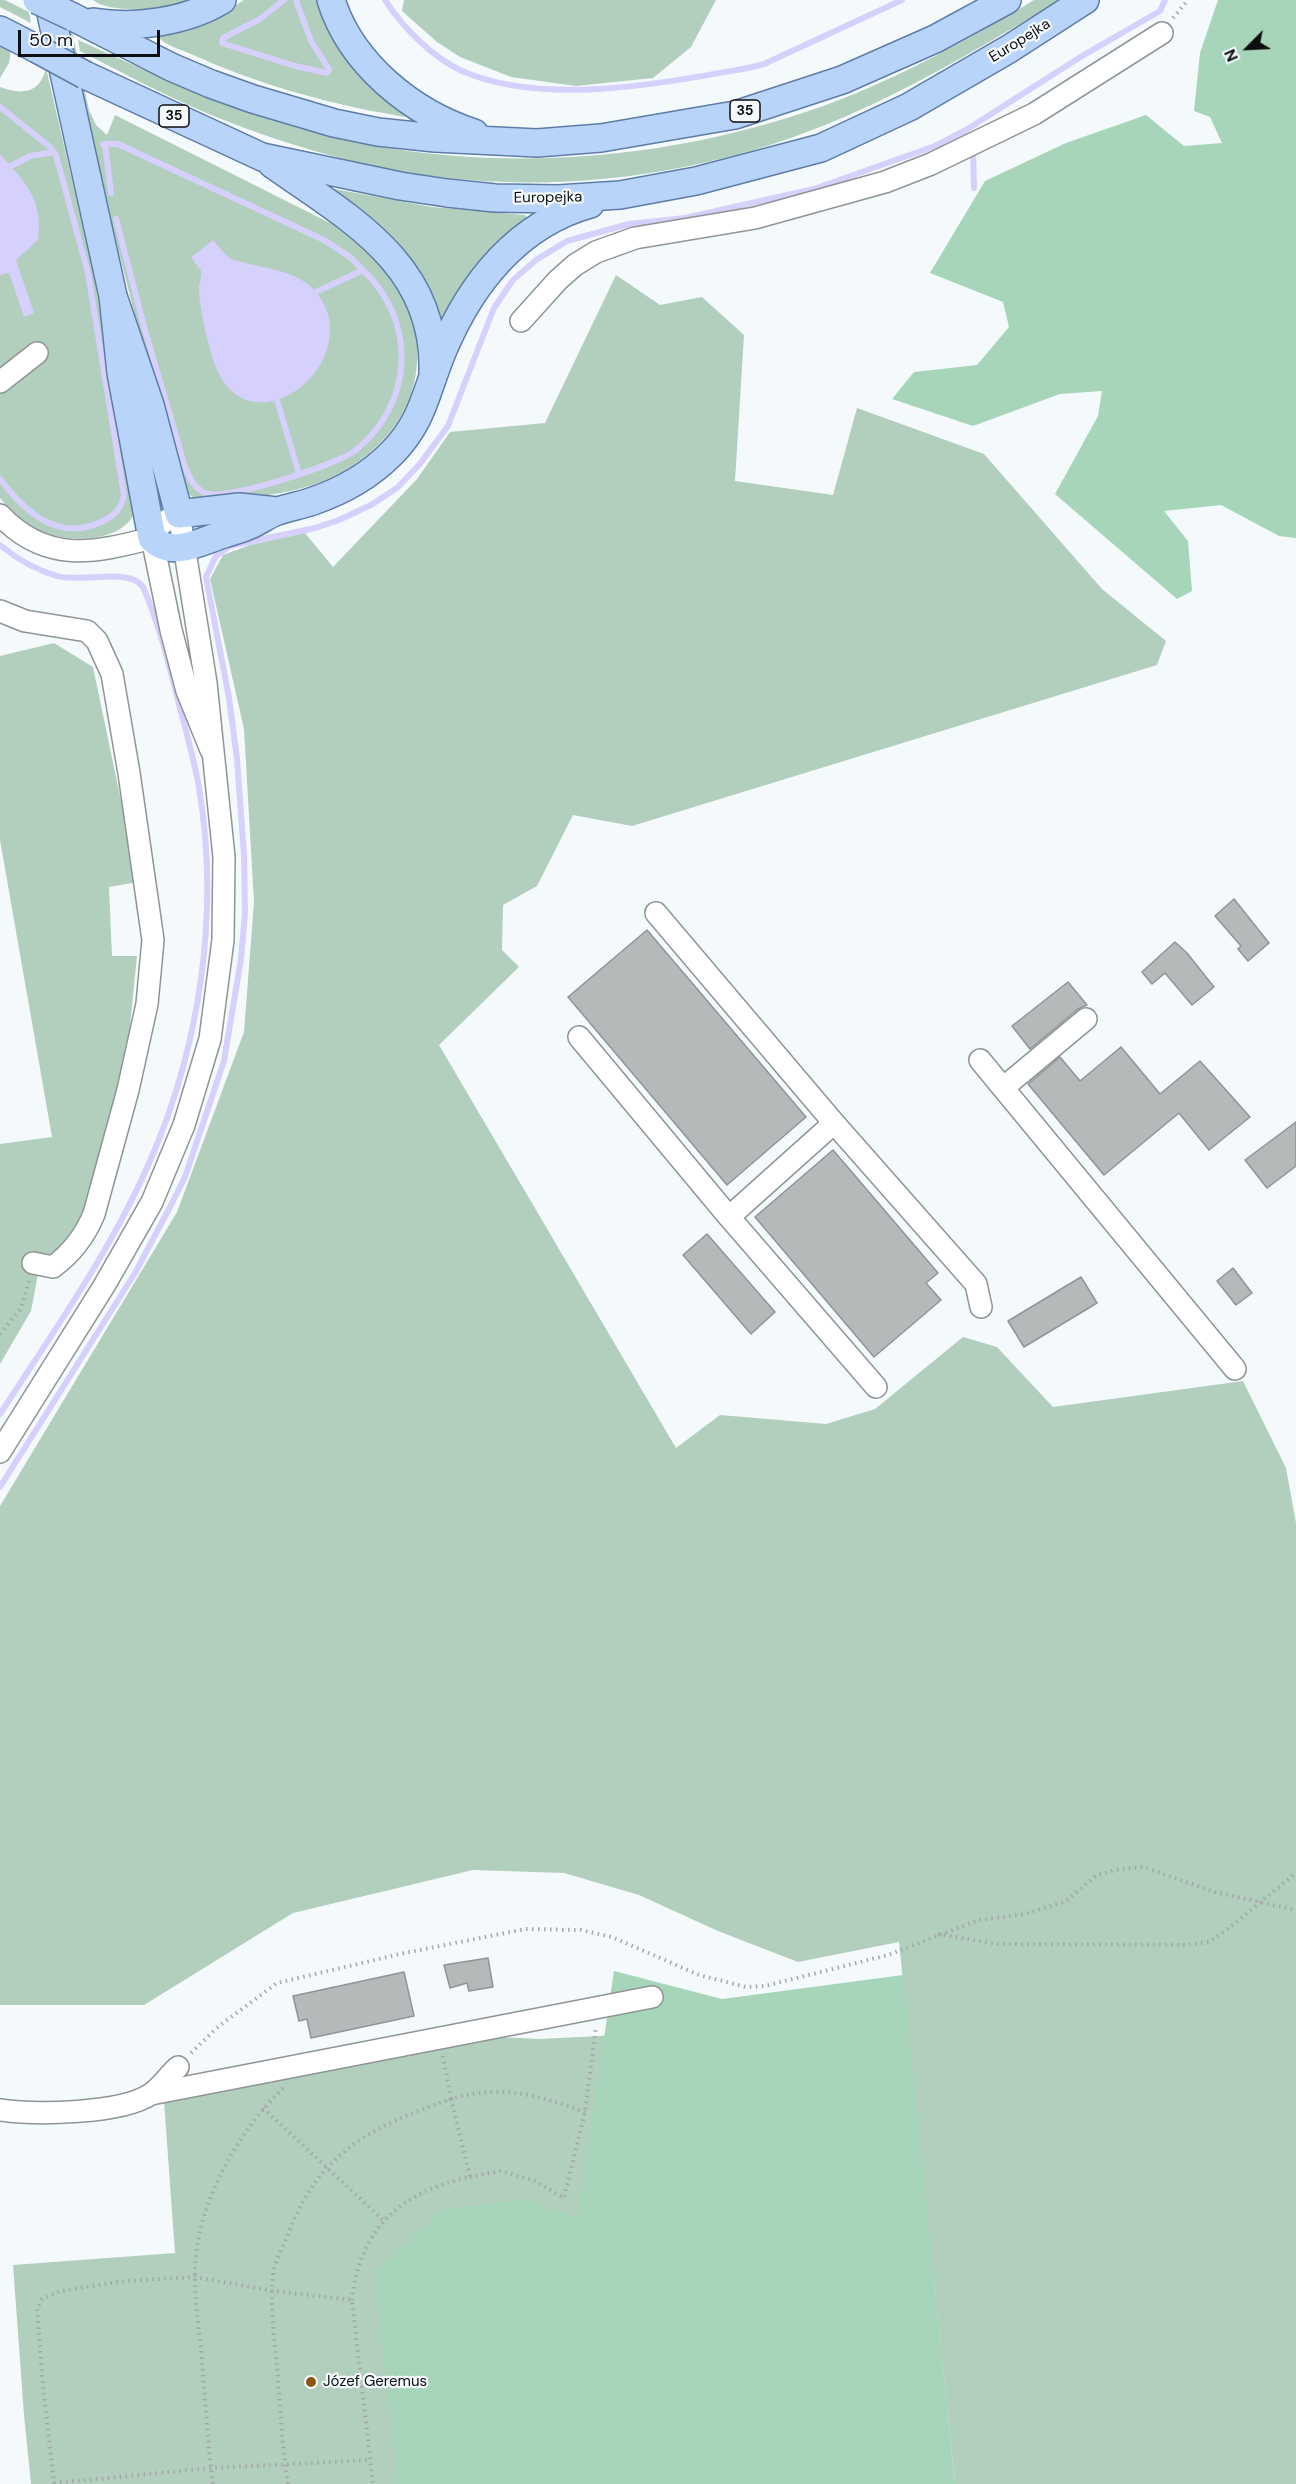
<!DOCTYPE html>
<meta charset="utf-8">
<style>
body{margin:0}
#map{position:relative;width:1296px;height:2484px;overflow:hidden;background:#f4fafc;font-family:"DM Sans",sans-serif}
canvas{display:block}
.north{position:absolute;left:1218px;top:18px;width:60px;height:60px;-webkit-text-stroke:4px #f4fafc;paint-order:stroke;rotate:246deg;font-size:16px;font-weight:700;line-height:24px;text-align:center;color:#0c0e0f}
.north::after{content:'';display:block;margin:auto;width:21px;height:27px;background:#0c0e0f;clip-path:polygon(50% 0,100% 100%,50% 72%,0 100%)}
.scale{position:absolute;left:18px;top:30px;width:142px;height:27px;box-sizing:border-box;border:3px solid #0c0e0f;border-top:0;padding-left:8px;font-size:18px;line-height:21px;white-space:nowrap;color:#0c0e0f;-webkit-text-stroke:4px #f4fafc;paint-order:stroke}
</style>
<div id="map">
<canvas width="1296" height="2484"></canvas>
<div class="north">N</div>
<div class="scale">50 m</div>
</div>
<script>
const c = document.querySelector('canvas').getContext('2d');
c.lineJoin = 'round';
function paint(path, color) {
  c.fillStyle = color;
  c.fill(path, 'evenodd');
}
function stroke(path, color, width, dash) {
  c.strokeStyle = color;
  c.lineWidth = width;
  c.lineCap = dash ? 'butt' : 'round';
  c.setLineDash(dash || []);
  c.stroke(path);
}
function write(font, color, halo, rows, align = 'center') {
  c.font = font + ' "DM Sans",sans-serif';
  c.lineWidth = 4.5;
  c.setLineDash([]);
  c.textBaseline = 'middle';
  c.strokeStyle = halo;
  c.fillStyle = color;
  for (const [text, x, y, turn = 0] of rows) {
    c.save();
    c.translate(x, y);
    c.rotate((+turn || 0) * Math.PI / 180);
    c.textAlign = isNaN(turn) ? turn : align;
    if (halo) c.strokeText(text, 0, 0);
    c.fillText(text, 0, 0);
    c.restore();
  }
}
paint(new Path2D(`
 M 0,0 L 5,0 L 29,12 L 31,23 L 0,7 Z
 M 60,0 L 65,0 L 89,110 L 96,125 L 107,135 L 115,115 L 342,229 C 357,238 367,249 379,263 C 386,272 396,281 403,291 C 407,298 409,309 411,317 C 432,383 398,442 340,473 C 295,497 246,498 197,500 L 187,493 L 173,464 L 93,151 Z
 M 93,0 L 204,0 C 180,8 112,16 93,0 Z
 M 244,0 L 319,0 L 412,118 C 336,106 261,86 191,54 C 180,49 166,46 158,37 L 158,34 L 230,9 Z
 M 404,0 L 716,0 L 691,47 L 653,78 L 576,86 L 511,77 L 460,57 L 437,42 L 402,11 Z
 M 1034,0 L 1061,0 C 985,44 911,90 830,123 C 701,176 556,195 418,174 C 358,165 299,148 242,127 C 186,107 133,78 80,51 L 78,40 C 150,73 222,106 298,128 C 470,177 659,165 826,105 C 899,78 968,40 1034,0 Z
 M 0,43 L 11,49 L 9,63 L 0,78 Z
 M 46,68 L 94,274 L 135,511 C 123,545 62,543 35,529 C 21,522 10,510 0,498 L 0,87 C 21,95 40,94 46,68 Z
 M 329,188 L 432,207 L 525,215 L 528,219 L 442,334 Z
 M 616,275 L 660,305 L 702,297 L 744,335 L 735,481 L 833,495 L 857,408 L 984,454 L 1102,589 L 1166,641 L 1157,665 L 632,826 L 573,815 L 537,886 L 503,905 L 502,950 L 519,967 L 439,1045 L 676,1448 L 720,1415 L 826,1424 L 875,1409 L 963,1337 L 997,1347 L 1053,1407 L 1243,1381 L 1286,1468 L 1296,1523 L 1296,2484 L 955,2484 L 899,1942 L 798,1962 L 718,1931 L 639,1895 L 564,1873 L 473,1870 L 293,1913 L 144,2005 L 0,2005 L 0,1506 L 177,1212 L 244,1032 L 254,902 L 244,729 L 210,579 L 223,555 L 250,545 L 305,533 L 333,567 L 417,479 L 450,432 L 545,423 Z
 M 54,643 L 93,667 L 138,882 L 109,887 L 112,956 L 137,956 L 126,1066 L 82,1240 L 39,1269 L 31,1311 L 0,1364 L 0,1144 L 52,1137 L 0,840 L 0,656 Z
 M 698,2031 L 702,2484 L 31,2484 L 24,2415 L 13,2265 L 175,2253 L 164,2101 L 429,2034 L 540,2039 Z`), '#b2cebd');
paint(new Path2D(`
 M 1218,0 L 1296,0 L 1296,538 L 1279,536 L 1221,505 L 1164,511 L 1188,541 L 1192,591 L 1177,599 L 1055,494 L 1098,416 L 1102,391 L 1060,394 L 973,426 L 892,399 L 914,372 L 977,365 L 1009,327 L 1003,302 L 930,273 L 985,181 L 1066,143 L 1146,115 L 1184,146 L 1222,143 L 1210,117 L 1194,111 L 1200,53 Z
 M 614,1971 L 722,1999 L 903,1975 L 955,2484 L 398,2484 L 374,2274 L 442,2209 L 527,2199 L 577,2218 Z`), '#a7d5ba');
paint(new Path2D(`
 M 0,154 C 24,181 44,200 38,240 L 16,260 L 34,313 L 24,317 L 9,273 L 0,275 Z
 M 213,240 C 218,245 225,256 232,259 C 259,269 296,268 316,292 C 367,354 267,444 223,381 C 211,364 201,315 199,293 C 198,285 202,278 201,271 L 191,257 Z`), '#d5d0fc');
stroke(new Path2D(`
 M 284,0 L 260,19 L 223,38 L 222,43 L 295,66 L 327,73 L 329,69 L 311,41 L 296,0
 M 385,0 C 403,28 432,57 462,71 C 545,107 662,83 748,68 L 764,64 L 902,0
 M 0,107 L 50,147 L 56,155 L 88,273 L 124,495 C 121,510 114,516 101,522 C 58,542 25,512 0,479
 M 103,144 L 118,144 L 324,240 L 350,257 L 363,270
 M 105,144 L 111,193
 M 973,147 L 974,188
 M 11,166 L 30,156 L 54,152
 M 116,219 L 145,330 L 185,467 C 190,479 195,490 208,494 C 231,499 337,465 356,450 C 414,403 417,321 363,270 L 316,292
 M 277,400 L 299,474
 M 0,545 C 17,559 35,570 57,576 C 80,583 130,567 143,587 C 159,623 169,665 179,704 C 186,731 194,759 199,788 C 220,912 200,1046 150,1161 C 111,1251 53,1332 0,1414
 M 0,1487 L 135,1273 L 170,1207 L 185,1177 L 224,1061 L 241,959 L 245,913 L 244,855 L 237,759 L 229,698 L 206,577 L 216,556 L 230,546 L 315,528 L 339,520 L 371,505 L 397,488 L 419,465 L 448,426 L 494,308 L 513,280 L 536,260 L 567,241 L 629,224 L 685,218 L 814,189 L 935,146 L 966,130 L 1082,56 L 1160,11 L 1165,0`), '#d5d0fc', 6);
const building = new Path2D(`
 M 1234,899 L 1269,943 L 1248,961 L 1238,949 L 1241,946 L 1215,916 Z
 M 647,930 L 806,1117 L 727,1185 L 568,997 Z
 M 1175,942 L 1187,953 L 1214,987 L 1192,1005 L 1165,973 L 1152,984 L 1142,972 Z
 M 1068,982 L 1087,1005 L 1078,1009 L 1030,1049 L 1012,1026 Z
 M 1121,1047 L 1160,1094 L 1200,1061 L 1250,1117 L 1209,1150 L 1179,1113 L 1104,1175 L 1028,1084 L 1060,1057 L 1080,1081 Z
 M 1296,1122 L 1296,1166 L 1267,1188 L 1245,1160 Z
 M 833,1150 L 938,1273 L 926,1283 L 941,1300 L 874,1357 L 755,1217 Z
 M 707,1234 L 775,1312 L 751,1334 L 683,1255 Z
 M 1233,1268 L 1252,1293 L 1236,1305 L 1217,1281 Z
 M 1081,1277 L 1097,1303 L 1024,1347 L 1008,1321 Z
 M 488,1958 L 493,1987 L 469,1991 L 467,1983 L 450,1988 L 444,1965 Z
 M 404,1972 L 414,2016 L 311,2038 L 307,2019 L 299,2021 L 293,1996 Z`);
paint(building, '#b4bab9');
stroke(building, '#8f9595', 1.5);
const minor = new Path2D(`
 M 521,321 L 558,280 L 575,265 L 596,252 L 635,238 L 755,218 L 885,182 L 931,164 L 1034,114 L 1162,33
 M 0,382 L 37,353
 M 0,515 C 46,564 94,553 152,538
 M 0,611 L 25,621 L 87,631 L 97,641 L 112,674 L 129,773 L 153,940 L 147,1004 L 128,1090 L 94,1214 C 85,1236 72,1253 53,1267 L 33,1263
 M 656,913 L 834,1123 L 976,1284 L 981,1307
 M 579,1037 L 729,1217
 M 980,1060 L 1235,1369
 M 1003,1088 L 1086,1019
 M 834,1123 L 729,1217 L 876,1387
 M 0,1452 L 104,1286 L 152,1202 L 184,1125 L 210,1039 L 223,940 L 224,857 L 206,683 L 179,514 C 166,519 158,525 152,538 L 171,630 L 187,691 L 211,750
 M 151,2094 L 652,1997
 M 0,2110 C 36,2115 121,2114 151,2094 C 161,2087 169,2075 178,2067`);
const major = new Path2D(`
 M 48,0 L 113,296 L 150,405 L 179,514 L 239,507 L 277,511
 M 331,0 C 351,64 412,113 474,133
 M 73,17 L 171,67 L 211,84 L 253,99 L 334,123 L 378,132 L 435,138 L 537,143 L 601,138 L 735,115 L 842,80 L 935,39 L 1007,0
 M 93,22 C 134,29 186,22 222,0
 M 0,30 L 37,49
 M 85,75 L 262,157 L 400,186 L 447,193 L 495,198 L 558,199 L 620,195 L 696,181 L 821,148 L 909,107 L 1009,49 L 1085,0
 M 272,164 C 349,218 436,264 433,371
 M 113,296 L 121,373 L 152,538 C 172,559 201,541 224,534 C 232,531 242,529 250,525 C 260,521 268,514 278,511 C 290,507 302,505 313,501 C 342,491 369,476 391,454 C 424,421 426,390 443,350 C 471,283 518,224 590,204`);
stroke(minor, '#8f9597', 24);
stroke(major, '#5e7ca6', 30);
stroke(new Path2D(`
 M 1173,18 L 1188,0
 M 0,1334 L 21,1308 L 29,1281
 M 938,1934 L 997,1944 L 1188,1945 L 1209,1942 L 1224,1932 L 1296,1873
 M 191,2053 L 219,2026 L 277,1983 L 400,1954 L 525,1929 L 581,1930 L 612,1937 L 699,1975 L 746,1987 L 765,1986 L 888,1955 L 979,1920 L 1025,1914 L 1066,1901 L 1097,1875 L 1120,1869 L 1143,1867 L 1215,1892 L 1296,1910
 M 443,2056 L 451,2099 C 501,2084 537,2095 585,2112
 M 263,2108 L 383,2220
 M 470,2177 L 501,2171 L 533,2180 L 564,2198 L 585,2112 L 596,2027
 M 54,2483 L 211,2468 L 370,2460
 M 54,2484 L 43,2386 L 37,2308 L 42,2299 L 60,2291 L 125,2281 L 195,2277 L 273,2291 L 352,2300 L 373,2484
 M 213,2484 C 208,2443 205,2402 202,2361 C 200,2334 195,2306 195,2279 C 193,2210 235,2135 283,2088
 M 288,2484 C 282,2445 280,2405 277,2366 C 274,2337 270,2304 273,2275 C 274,2261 284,2245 289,2232 C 320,2151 373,2126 451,2099 L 470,2177 C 401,2192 360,2227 352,2300`), '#a3a7a9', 4, [1.5, 4.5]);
stroke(minor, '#fff', 21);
stroke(major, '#b9d4fa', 27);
const majorBridge = new Path2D(`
 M 37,0 L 73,17
 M 37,49 L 85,75`);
stroke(majorBridge, '#5e7ca6', 30, []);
stroke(majorBridge, '#b9d4fa', 27);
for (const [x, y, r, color] of [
 [311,2382,6,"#8f5213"]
]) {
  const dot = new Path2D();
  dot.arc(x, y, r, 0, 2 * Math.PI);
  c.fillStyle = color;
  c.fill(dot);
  stroke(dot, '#f4fafc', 2);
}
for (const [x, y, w] of [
 [745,111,30],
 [174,116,30]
]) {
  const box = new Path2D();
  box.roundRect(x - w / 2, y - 11, w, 22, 4.5);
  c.fillStyle = '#f4fafc';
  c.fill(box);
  stroke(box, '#0c0e0f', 1.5);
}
write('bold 14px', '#0c0e0f', null, [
 ["35",745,111],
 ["35",174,116]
]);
write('15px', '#0c0e0f', '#f4fafc', [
 ["Europejka",1020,41,-32],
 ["Europejka",548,198,-1]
]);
write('15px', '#0c0e0f', '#f4fafc', [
 ["Józef Geremus",323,2382]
], 'left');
</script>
